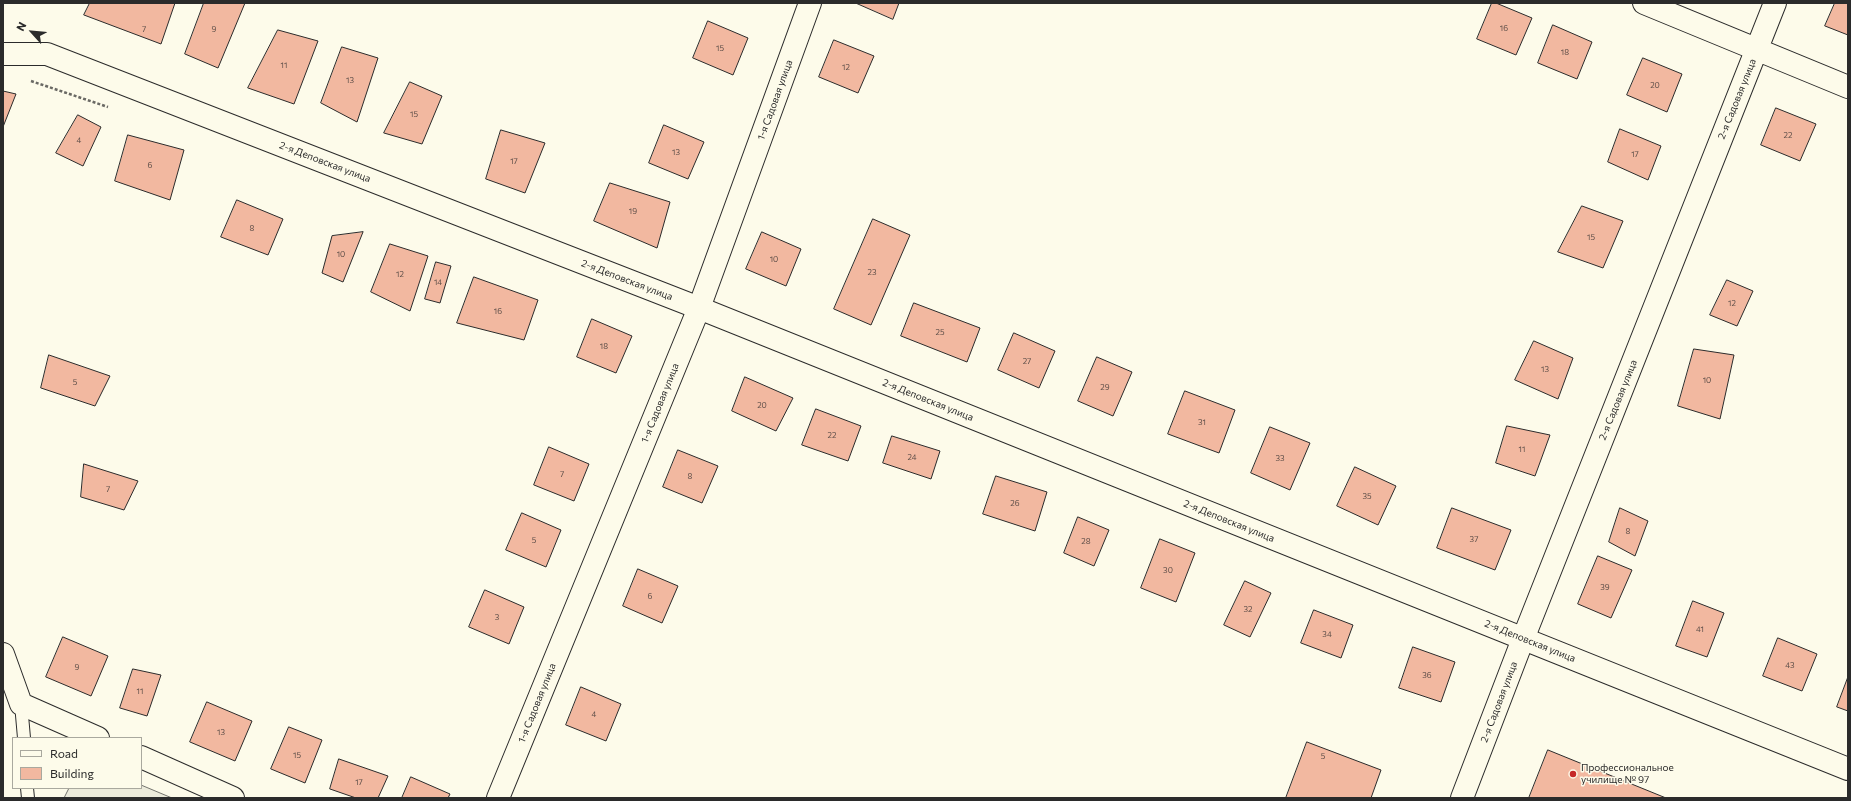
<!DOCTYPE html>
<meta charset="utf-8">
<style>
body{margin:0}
#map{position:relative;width:1851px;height:801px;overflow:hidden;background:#fdfbea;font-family:Commissioner,sans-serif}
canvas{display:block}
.frame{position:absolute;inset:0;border:4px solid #2b2b2b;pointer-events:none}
.legend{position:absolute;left:12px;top:737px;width:130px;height:52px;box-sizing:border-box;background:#fdfbea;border:1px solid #a9a89e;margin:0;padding:5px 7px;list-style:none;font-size:12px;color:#2b2b2b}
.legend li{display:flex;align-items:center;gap:8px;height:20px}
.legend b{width:20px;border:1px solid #a9a89e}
.north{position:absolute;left:12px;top:12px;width:40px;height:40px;-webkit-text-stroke:3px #fdfbea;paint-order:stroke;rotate:297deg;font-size:11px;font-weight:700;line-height:16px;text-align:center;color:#2b2b2b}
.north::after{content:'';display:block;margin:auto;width:14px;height:18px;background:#2b2b2b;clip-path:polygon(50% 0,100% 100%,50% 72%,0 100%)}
</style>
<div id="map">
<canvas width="1851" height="801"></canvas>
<div class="frame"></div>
<ul class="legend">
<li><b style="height:5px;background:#fdfbea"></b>Road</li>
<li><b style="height:11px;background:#f2b8a0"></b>Building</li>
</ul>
<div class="north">N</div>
</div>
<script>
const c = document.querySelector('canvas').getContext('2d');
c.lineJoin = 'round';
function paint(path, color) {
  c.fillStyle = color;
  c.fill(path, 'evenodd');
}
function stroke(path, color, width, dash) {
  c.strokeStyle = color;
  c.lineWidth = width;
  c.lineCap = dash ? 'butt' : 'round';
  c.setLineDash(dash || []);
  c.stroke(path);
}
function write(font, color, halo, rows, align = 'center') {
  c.font = font + ' Commissioner,sans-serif';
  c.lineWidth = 3;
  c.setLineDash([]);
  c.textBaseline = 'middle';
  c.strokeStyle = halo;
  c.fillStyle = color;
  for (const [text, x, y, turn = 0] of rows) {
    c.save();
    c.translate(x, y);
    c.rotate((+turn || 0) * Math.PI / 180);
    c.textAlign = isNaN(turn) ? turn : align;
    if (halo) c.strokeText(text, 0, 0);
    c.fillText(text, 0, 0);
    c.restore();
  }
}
const green = new Path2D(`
 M 141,785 L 172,798 L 64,798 L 69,788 L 141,788 Z`);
paint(green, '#ecebdb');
stroke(green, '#74746e', 1);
const building = new Path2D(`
 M 90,3 L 175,3 L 161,44 L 84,15 Z
 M 204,3 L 245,3 L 218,68 L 185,54 Z
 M 856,3 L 899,3 L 893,19 Z
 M 1492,3 L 1496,3 L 1532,18 L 1516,55 L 1477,39 Z
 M 1835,3 L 1848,3 L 1848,35 L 1825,26 Z
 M 708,21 L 748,38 L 733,75 L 693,58 Z
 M 1553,25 L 1592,42 L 1577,79 L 1538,63 Z
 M 278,30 L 318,41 L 294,104 L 248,88 Z
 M 834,40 L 874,56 L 858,93 L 819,77 Z
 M 342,47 L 378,58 L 357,122 L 321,103 Z
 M 1643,58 L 1682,74 L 1667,112 L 1627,95 Z
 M 410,82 L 442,96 L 422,144 L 384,133 Z
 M 3,91 L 16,94 L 3,127 Z
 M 1776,108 L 1816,124 L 1800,161 L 1761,145 Z
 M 78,115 L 101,127 L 83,166 L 56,153 Z
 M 664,125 L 704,142 L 688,179 L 649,163 Z
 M 1620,129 L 1661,146 L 1648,180 L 1608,162 Z
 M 501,130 L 545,143 L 525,193 L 486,179 Z
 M 128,135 L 184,150 L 170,200 L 115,181 Z
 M 610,183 L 670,202 L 657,248 L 594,221 Z
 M 237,200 L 283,219 L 268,255 L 221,237 Z
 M 1582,206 L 1623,221 L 1603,268 L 1558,252 Z
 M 873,219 L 910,235 L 871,325 L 834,309 Z
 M 363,232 L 343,282 L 322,273 L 332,236 Z
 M 762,232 L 801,249 L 786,286 L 746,269 Z
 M 390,244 L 428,256 L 410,311 L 371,292 Z
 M 436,262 L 451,266 L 440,303 L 425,299 Z
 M 474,277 L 538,300 L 524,340 L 457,323 Z
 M 1727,280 L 1753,291 L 1737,326 L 1710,315 Z
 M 914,303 L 980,328 L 967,362 L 901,336 Z
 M 592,319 L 632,336 L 616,373 L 577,357 Z
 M 1014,333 L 1055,351 L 1039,388 L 998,370 Z
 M 1534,341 L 1573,358 L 1558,399 L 1515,380 Z
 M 1694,349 L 1734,355 L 1720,419 L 1678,406 Z
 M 49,355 L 110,376 L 95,406 L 41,388 Z
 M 1097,357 L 1132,372 L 1113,416 L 1078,401 Z
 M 745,377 L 793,398 L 776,431 L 732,411 Z
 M 1185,391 L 1235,410 L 1219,453 L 1168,434 Z
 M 816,409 L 861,426 L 848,461 L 802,445 Z
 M 1507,426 L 1550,435 L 1535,476 L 1496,463 Z
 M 1270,427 L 1310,443 L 1290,490 L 1251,473 Z
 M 892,436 L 940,451 L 931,479 L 883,463 Z
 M 549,447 L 589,464 L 574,501 L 534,485 Z
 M 678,450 L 718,466 L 702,503 L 663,487 Z
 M 84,464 L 138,481 L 124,510 L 81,497 Z
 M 1355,467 L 1396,486 L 1378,525 L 1337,506 Z
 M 996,476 L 1047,492 L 1035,531 L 983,514 Z
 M 1452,508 L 1511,530 L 1495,570 L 1437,548 Z
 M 1620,508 L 1648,521 L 1635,556 L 1609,542 Z
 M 522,513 L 561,530 L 546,567 L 506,550 Z
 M 1078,517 L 1109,530 L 1094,566 L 1064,553 Z
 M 1160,539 L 1195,553 L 1176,602 L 1141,588 Z
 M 1598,556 L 1632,570 L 1611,618 L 1578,604 Z
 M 638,569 L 678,586 L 662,623 L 623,606 Z
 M 1245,581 L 1271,593 L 1250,637 L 1224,625 Z
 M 485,590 L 524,607 L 509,644 L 469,627 Z
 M 1693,601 L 1724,613 L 1707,657 L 1676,646 Z
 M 1314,610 L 1353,625 L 1341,658 L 1301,643 Z
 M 63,637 L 108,656 L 91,696 L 46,677 Z
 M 1778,638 L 1817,654 L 1802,691 L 1763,676 Z
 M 1413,647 L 1455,662 L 1441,702 L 1399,688 Z
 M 133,669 L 161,675 L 147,716 L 120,708 Z
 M 1848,677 L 1848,711 L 1837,707 Z
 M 581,687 L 621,704 L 606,741 L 566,725 Z
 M 207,702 L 252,721 L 235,761 L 190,742 Z
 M 289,727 L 322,740 L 305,783 L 271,769 Z
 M 1307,742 L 1381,770 L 1371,798 L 1286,798 Z
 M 1548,750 L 1666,798 L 1529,798 Z
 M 339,759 L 388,776 L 378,798 L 356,798 L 330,789 Z
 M 411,777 L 450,794 L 448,798 L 402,798 Z`);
paint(building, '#f2b8a0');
stroke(building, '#2b2b2b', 1);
const lane = new Path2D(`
 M 21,704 L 24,738
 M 27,788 L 28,798`);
const street = new Path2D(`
 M 1644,3 L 1848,87
 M 498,798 L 699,308 L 810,3
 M 1462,798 L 1523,639 L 1775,3`);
const secondary = new Path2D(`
 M 3,54 L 47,54 L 699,308 L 1848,769
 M 3,654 L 21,704 L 98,738
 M 141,757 L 233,798`);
stroke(lane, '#2b2b2b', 14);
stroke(street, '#2b2b2b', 24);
stroke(secondary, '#2b2b2b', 24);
stroke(new Path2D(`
 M 31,81 L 108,107`), '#6a6964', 2.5, [3, 2]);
stroke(lane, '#fdfbea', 12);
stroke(street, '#fdfbea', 22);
stroke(secondary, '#fdfbea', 22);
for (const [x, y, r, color] of [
 [1573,774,4,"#c62828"]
]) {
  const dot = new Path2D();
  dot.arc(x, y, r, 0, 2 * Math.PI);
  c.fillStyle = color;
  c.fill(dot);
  stroke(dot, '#fdfbea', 1.5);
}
write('8px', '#5d4e48', null, [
 ["16",1504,28],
 ["7",144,29],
 ["9",214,29],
 ["15",720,48],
 ["18",1565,52],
 ["11",284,65],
 ["12",846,67],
 ["13",350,80],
 ["20",1655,85],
 ["15",414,114],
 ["22",1788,135],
 ["4",79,140],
 ["13",676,152],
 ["17",1635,154],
 ["17",514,161],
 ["6",150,165],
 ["19",633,211],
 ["8",252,228],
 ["15",1591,237],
 ["10",341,254],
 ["10",774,259],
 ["23",872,272],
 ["12",400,274],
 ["14",438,282],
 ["12",1732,303],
 ["16",498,311],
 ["25",940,332],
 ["18",604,346],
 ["27",1027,361],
 ["13",1545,369],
 ["10",1707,380],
 ["5",75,382],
 ["29",1105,387],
 ["20",762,405],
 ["31",1202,422],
 ["22",832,435],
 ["11",1522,449],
 ["24",912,457],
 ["33",1280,458],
 ["7",562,474],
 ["8",690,476],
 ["7",108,489],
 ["35",1367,496],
 ["26",1015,503],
 ["8",1628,531],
 ["37",1474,539],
 ["5",534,540],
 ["28",1086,541],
 ["30",1168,570],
 ["39",1605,587],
 ["6",650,596],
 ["32",1248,609],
 ["3",497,617],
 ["41",1700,629],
 ["34",1327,634],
 ["43",1790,665],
 ["9",77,667],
 ["36",1427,675],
 ["11",140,691],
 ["4",594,714],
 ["13",221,732],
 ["15",297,755],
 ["5",1323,756],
 ["17",359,782]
]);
write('10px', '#2b2b2b', '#fdfbea', [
 ["2-я Садовая улица",1737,99,-68],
 ["1-я Садовая улица",775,100,-70],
 ["2-я Деповская улица",325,162,21],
 ["2-я Деповская улица",627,280,21],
 ["2-я Деповская улица",928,400,22],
 ["2-я Садовая улица",1618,400,-68],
 ["1-я Садовая улица",660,403,-68],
 ["2-я Деповская улица",1229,521,22],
 ["2-я Деповская улица",1530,641,22],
 ["2-я Садовая улица",1499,702,-69],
 ["1-я Садовая улица",537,703,-68]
]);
write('10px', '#2b2b2b', '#fdfbea', [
 ["Профессиональное",1581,768],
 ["училище № 97",1581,780]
], 'left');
</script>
